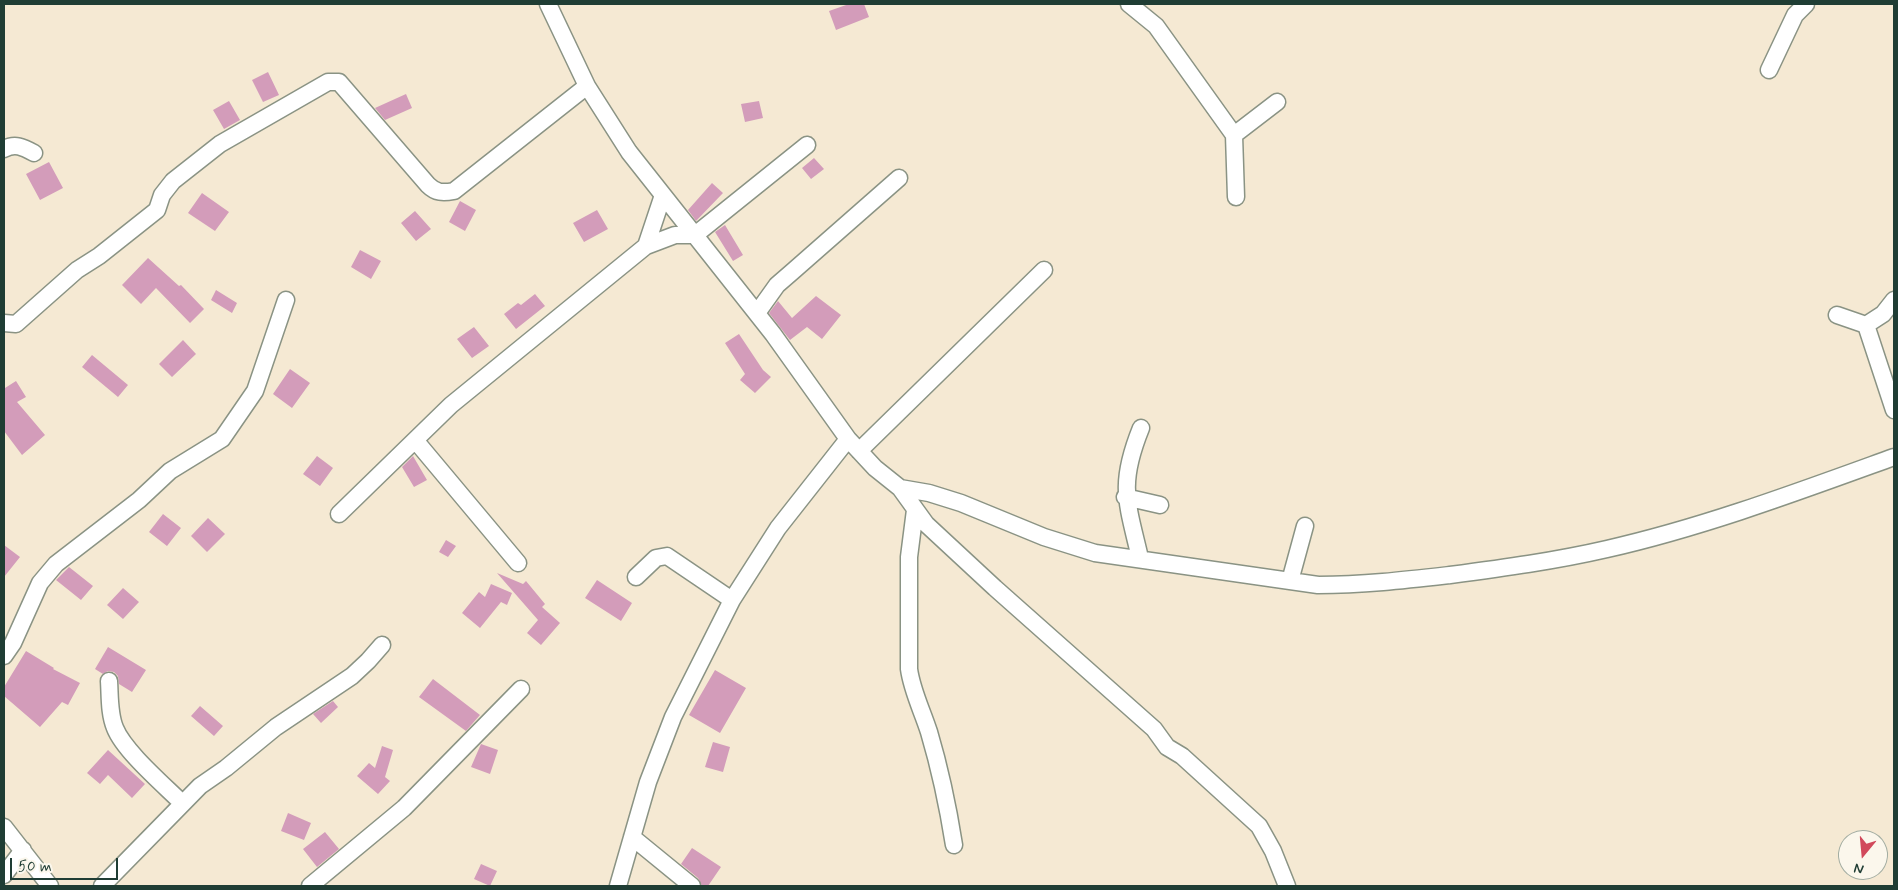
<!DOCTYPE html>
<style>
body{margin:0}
#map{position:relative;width:1898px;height:890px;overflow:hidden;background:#f5e9d3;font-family:Mynerve,sans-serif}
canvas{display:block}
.frame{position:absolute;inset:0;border:5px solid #1f3d34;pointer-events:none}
.north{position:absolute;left:1838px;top:830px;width:50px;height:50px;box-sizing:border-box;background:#fbf7ec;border:1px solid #a3ada2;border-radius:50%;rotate:197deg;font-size:14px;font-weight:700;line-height:20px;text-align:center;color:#1f3d34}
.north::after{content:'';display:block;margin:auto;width:18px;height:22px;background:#d1495b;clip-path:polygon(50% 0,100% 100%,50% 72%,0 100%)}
.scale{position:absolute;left:10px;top:858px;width:108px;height:22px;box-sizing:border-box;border:2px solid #1f3d34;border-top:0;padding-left:6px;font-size:15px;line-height:18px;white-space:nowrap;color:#1f3d34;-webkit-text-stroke:4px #fbf7ec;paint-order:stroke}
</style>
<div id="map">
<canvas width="1898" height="890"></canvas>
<div class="frame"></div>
<div class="north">N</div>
<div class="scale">50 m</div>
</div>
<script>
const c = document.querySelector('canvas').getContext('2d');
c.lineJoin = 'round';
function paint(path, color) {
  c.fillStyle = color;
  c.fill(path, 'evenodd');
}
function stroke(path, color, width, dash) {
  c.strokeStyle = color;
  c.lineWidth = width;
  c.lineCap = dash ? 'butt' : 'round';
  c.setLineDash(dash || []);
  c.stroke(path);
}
paint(new Path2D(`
 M 849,4 L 864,4 L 869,17 L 836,30 L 829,11 Z
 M 268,72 L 279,95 L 263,102 L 252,80 Z
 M 406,94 L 412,108 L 385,120 L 375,108 Z
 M 229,101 L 240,120 L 224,129 L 213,110 Z
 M 759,101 L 763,118 L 745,122 L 741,104 Z
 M 814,158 L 824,169 L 811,179 L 802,168 Z
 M 49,162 L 63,188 L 40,200 L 26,174 Z
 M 712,183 L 723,193 L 696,221 L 688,210 Z
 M 202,193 L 229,212 L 215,231 L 188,213 Z
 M 460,201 L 476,210 L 465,231 L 449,222 Z
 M 597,210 L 608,229 L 584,242 L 573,223 Z
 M 415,211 L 431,229 L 416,241 L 401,223 Z
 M 725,225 L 743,255 L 733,261 L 715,232 Z
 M 360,250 L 381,261 L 371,279 L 351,267 Z
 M 148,258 L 179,286 L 181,285 L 204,309 L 190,323 L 156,288 L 141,304 L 122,285 Z
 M 216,290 L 237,303 L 232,313 L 211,300 Z
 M 535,294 L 545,306 L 516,329 L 504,314 L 518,303 L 521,305 Z
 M 816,296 L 841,315 L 822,339 L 807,327 L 790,340 L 769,313 L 778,301 L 792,318 Z
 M 474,327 L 489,346 L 472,358 L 457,339 Z
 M 739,334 L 763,370 L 771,377 L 755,393 L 740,380 L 745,374 L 725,343 Z
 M 183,340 L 196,354 L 172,377 L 159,364 Z
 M 92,355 L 128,385 L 118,397 L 82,367 Z
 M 290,369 L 310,383 L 292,408 L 273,394 Z
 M 16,381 L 26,397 L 17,402 L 45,435 L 22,455 L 4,431 L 4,387 L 5,388 Z
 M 317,456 L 333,468 L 320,486 L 303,474 Z
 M 413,456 L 427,480 L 414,487 L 402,467 Z
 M 163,514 L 181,528 L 167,546 L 149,532 Z
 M 208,518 L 225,534 L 207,552 L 191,536 Z
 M 446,540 L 456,546 L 448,557 L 439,552 Z
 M 4,545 L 20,557 L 4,577 Z
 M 69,567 L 93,586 L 81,600 L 56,580 Z
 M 497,573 L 523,584 L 526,581 L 545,604 L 542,607 L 560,623 L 541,645 L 527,633 L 538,620 Z
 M 597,580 L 632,603 L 621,621 L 585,598 Z
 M 491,584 L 512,593 L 507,605 L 501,602 L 480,628 L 462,613 L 479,592 L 485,597 Z
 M 123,588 L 139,602 L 123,619 L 107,605 Z
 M 108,647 L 146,670 L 132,692 L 119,684 L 118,676 L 114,672 L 108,671 L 103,674 L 95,669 Z
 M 26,651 L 54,668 L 53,669 L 80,683 L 68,705 L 62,702 L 40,727 L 4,696 L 4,687 Z
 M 715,670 L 746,688 L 720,733 L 689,715 Z
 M 433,679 L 480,715 L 466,731 L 419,697 Z
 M 333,701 L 338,707 L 321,723 L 313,714 Z
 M 200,706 L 223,726 L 214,736 L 191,716 Z
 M 713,742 L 730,747 L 723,772 L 705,767 Z
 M 481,744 L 498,750 L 490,774 L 471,767 Z
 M 382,746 L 393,750 L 385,777 L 390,781 L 378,794 L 357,776 L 369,763 L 375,768 Z
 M 108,750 L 145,784 L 132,798 L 108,775 L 100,784 L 87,773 Z
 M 288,813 L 311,823 L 304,840 L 281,831 Z
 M 325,832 L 339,849 L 317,867 L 303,849 Z
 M 692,848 L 721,867 L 708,886 L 702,886 L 698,878 L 681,864 Z
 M 481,864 L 497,871 L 490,886 L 474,879 Z`), '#d39cba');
const minor = new Path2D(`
 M 548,4 L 587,86 L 629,152 L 773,334 L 848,439 L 875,468 L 900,488 L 929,493 L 961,503 L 1044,537 L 1095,553 L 1318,585 C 1363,585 1406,580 1450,575 C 1503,568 1555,561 1607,549 C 1704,527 1800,491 1894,457
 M 1129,4 L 1156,26 L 1234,135 L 1236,197
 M 1769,70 L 1795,15 L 1806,4
 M 1234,135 L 1277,102
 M 4,149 C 15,143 23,147 34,153
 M 646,246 L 663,195
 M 757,313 L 777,285 L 792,272 L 899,178
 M 1837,315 L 1866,325 L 1894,410
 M 4,323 L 16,324 L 77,270 L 99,256 L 157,210 L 162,195 L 173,181 L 220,144 L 328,82 L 339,82 L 428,185 C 436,193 443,193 454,191 L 587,86
 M 1866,325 L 1883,314 L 1894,300
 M 415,440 L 518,563
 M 859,451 L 1044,270
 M 900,488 L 926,524 L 995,588 L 1154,729 L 1167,747 L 1182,756 L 1259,826 L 1273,851 L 1287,886
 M 1125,497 L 1160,505
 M 915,510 L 909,557 L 909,669 C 912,691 922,710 929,732 C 940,769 948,807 954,845
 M 339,514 L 451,405 L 646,246 L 675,235 L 695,235 L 807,145
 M 1140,558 C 1127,502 1118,485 1141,428
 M 636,577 L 656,558 L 667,556 L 732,600
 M 1290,581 L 1305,526
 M 4,656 L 13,643 L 40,583 L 56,564 L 139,500 L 170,471 L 222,439 L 255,391 L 286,300
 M 109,681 C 110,696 109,714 115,728 C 124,751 164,785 182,803
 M 4,827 L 50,886
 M 632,837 L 692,886
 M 4,875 L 23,850
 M 102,886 L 200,786 L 226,768 L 276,727 L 352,676 L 368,661 L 382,645
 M 310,886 L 404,808 L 521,689
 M 618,886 L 648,782 L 673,717 L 732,600 L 778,528 L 848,439`);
stroke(minor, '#8a9384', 19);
stroke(minor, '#fff', 16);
</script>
